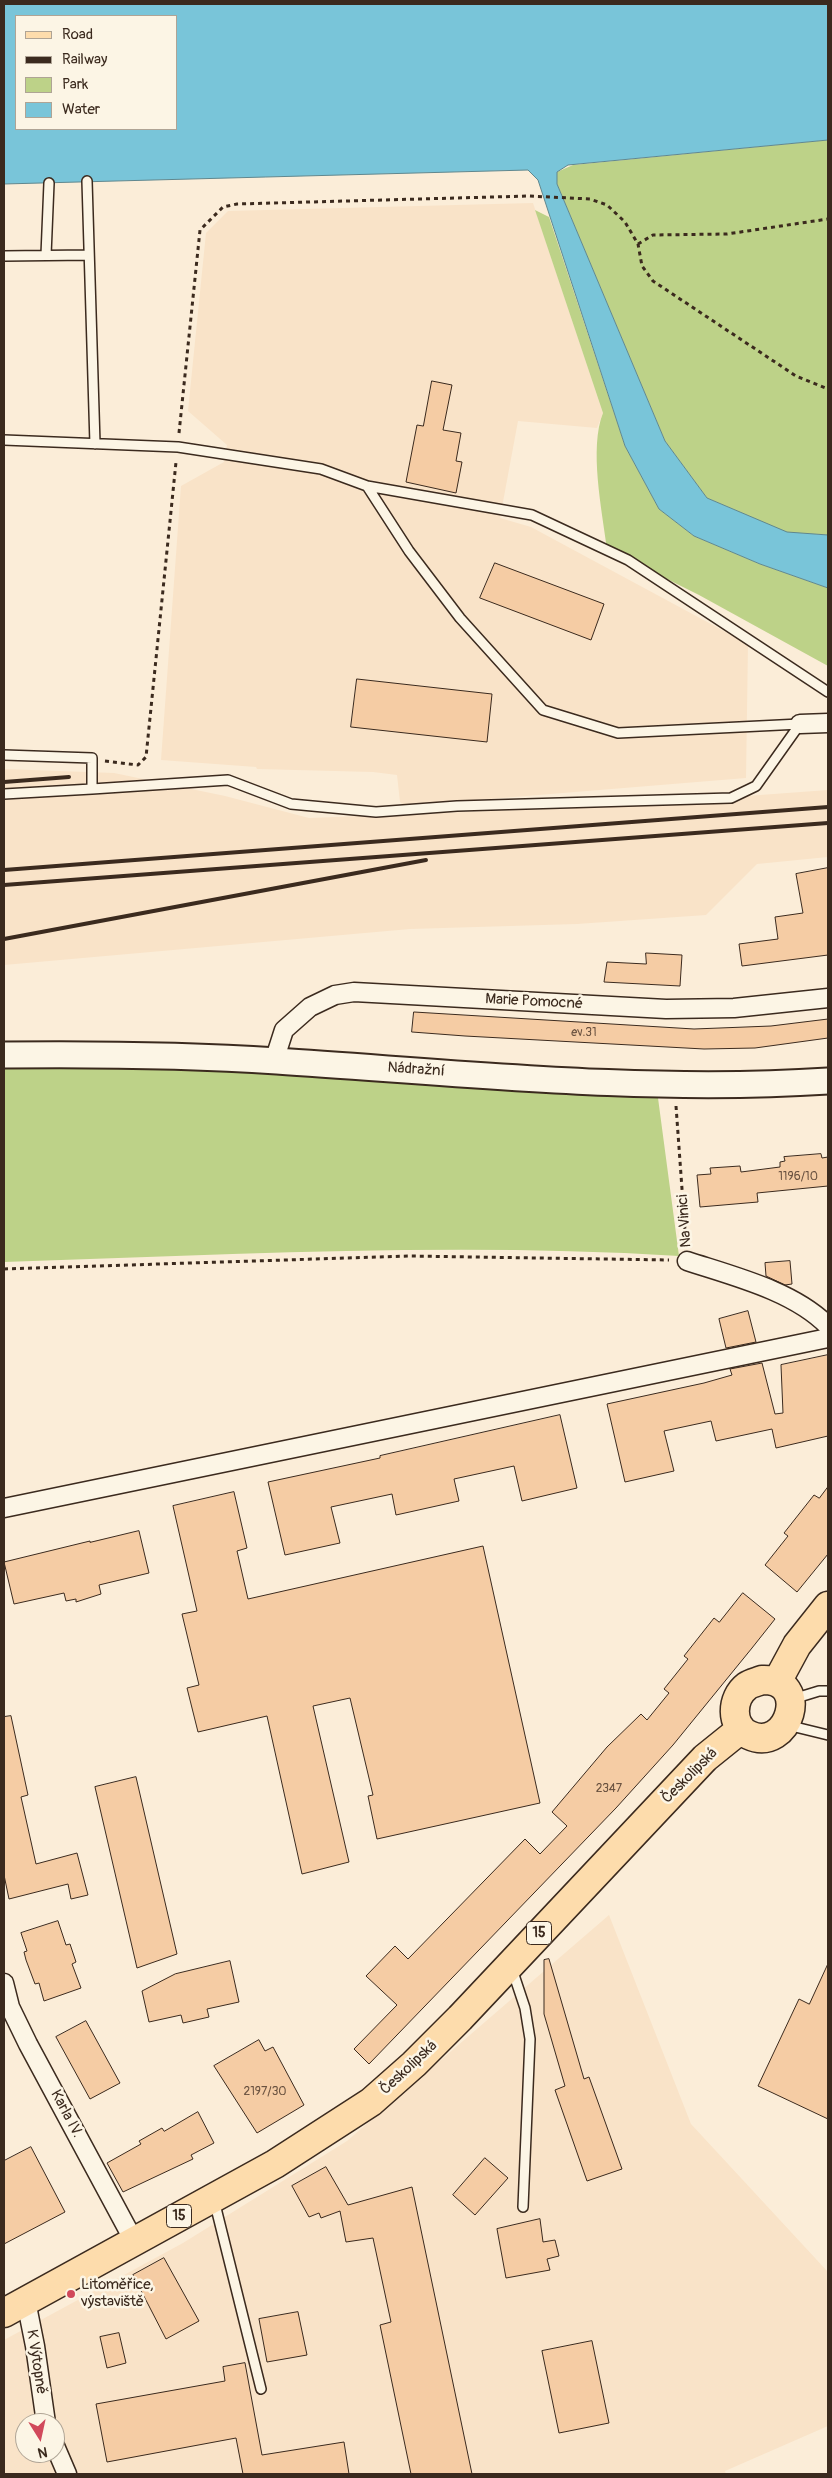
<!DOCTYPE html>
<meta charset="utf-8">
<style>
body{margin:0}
#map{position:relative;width:832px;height:2478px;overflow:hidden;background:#fbedd8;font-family:Pangolin,sans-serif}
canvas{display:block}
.frame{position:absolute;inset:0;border:5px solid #3b2a1e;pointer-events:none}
.legend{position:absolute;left:15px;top:15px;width:162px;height:115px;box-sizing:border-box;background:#fcf5e5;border:1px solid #afa495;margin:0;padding:6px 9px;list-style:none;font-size:15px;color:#3b2a1e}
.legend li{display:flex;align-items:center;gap:10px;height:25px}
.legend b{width:25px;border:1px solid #afa495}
.north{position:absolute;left:15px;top:2413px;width:50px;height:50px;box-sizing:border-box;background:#fcf5e5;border:1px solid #afa495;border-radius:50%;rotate:170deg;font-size:14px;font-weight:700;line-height:20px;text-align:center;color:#3b2a1e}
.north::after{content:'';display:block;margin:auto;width:18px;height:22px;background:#d1495b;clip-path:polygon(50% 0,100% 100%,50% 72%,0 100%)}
</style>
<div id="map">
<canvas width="832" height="2478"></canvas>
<div class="frame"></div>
<ul class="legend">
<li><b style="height:6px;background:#fddcac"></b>Road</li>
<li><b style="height:6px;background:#3b2a1e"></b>Railway</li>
<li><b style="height:14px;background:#bdd288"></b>Park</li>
<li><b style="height:14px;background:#79c5d9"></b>Water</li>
</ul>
<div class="north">N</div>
</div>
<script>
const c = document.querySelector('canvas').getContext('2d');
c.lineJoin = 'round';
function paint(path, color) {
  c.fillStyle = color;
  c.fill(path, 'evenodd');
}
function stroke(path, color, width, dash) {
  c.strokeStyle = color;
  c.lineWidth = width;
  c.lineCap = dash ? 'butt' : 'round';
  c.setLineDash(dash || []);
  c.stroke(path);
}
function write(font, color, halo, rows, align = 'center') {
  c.font = font + ' Pangolin,sans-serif';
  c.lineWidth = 5;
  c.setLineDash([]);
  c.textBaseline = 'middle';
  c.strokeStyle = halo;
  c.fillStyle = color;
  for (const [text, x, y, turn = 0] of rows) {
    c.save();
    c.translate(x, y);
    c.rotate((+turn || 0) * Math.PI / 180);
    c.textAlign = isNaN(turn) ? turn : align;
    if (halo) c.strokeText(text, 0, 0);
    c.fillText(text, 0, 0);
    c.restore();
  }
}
paint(new Path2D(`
 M 533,203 L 603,413 L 597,428 L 518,421 L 500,518 L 531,527 L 748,644 L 746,778 L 404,806 L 400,802 L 397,775 L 373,772 L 257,769 L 256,767 L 161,760 L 181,486 L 224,462 L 227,445 L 188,411 L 206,233 L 228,211 Z
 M 4,769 L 114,773 L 225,796 L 309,818 L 597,807 L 828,790 L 828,857 L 757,864 L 706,915 L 577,924 L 410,929 L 4,965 Z
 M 609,1915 L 691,2124 L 828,2272 L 828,2426 L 725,2471 L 726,2474 L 4,2474 L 4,2340 L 183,2243 L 347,2141 ZM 25,2423 L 55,2423 L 55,2453 L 25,2453 Z`), '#f9e3c8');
paint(new Path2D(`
 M 828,140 L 828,535 L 827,535 L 787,533 L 707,498 L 665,441 L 557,184 L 557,172 L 573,165 Z
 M 535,210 L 549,217 L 625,446 L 659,509 L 694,536 L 760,564 L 828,588 L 828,666 L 699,595 L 607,549 C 602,510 589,448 603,413 Z
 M 111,1066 L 273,1072 L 658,1098 L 679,1256 C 454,1242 229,1255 4,1262 L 4,1067 Z`), '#bdd288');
const water = new Path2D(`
 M 4,4 L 828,4 L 828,140 L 568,165 L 557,172 L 557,184 L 665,441 L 707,498 L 787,532 L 828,535 L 828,588 L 760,564 L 694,536 L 659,509 L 625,446 L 538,180 L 528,170 L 4,184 ZM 16,16 L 176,16 L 176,129 L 16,129 Z`);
paint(water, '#79c5d9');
stroke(water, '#60878e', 1);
const building = new Path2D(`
 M 432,381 L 452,385 L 443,430 L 461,433 L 456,461 L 462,462 L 456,493 L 406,482 L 417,425 L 423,426 Z
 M 495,563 L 604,604 L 591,640 L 480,598 Z
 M 357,679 L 492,694 L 487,742 L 351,727 Z
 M 828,868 L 828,955 L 742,966 L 739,944 L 778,939 L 775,917 L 803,913 L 796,874 Z
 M 646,953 L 682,955 L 680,986 L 604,982 L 607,962 L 646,964 Z
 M 414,1012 L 694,1029 L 771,1026 L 828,1019 L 828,1038 L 755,1048 L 704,1049 L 465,1036 L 412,1032 Z
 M 821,1154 L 822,1158 L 828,1157 L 828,1186 L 757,1193 L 758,1202 L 700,1207 L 697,1175 L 711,1174 L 710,1168 L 740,1166 L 741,1172 L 780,1167 L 780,1162 L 785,1161 L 784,1157 Z
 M 790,1261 L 792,1284 L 785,1285 L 766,1276 L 765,1263 Z
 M 748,1311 L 756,1342 L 726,1348 L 719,1319 Z
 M 828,1355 L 828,1436 L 776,1448 L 772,1429 L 716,1441 L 711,1421 L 664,1431 L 674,1471 L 625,1482 L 607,1404 L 704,1383 L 732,1375 L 730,1369 L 762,1363 L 775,1414 L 783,1413 L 781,1365 Z
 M 560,1415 L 577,1488 L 522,1501 L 514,1466 L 454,1479 L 459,1501 L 396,1515 L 392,1494 L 331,1507 L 340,1543 L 285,1555 L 268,1482 L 380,1458 L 380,1456 Z
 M 828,1487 L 828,1554 L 797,1592 L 765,1565 L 788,1536 L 784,1533 L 814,1495 L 819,1498 Z
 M 234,1492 L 247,1548 L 237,1551 L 248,1599 L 483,1546 L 540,1803 L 377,1839 L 368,1796 L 373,1795 L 350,1698 L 313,1706 L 349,1862 L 302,1874 L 267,1716 L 198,1732 L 187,1688 L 199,1685 L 182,1614 L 197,1611 L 173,1506 Z
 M 139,1531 L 149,1573 L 99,1585 L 101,1594 L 76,1602 L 76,1599 L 66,1601 L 64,1593 L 14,1604 L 4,1562 L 90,1541 L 90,1542 Z
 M 743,1593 L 775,1619 L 752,1648 L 673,1745 L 616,1808 L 369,2064 L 354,2049 L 397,2005 L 366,1976 L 395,1946 L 408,1959 L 525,1839 L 540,1854 L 567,1826 L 552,1812 L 607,1747 L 641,1714 L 647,1720 L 669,1693 L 664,1689 L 688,1659 L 684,1656 L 714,1618 L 719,1622 Z
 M 11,1716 L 28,1795 L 21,1797 L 36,1864 L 77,1853 L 88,1895 L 71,1899 L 68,1884 L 9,1899 L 4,1875 L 4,1717 Z
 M 136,1777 L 177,1954 L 137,1968 L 95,1787 Z
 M 58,1921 L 66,1945 L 70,1944 L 76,1962 L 72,1964 L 81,1988 L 44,2001 L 39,1983 L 35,1984 L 26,1960 L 24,1952 L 27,1951 L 21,1933 Z
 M 549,1959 L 584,2079 L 589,2077 L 622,2169 L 587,2181 L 555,2090 L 565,2086 L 544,2014 L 544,1960 Z
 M 230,1961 L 239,2002 L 207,2009 L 209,2017 L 183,2023 L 181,2015 L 149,2022 L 142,1991 L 175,1974 Z
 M 828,1964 L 828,2119 L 758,2086 L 799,1999 L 809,2004 Z
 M 86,2021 L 120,2083 L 90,2099 L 56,2037 Z
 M 259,2040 L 265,2051 L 273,2047 L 304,2105 L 257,2133 L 214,2066 Z
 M 198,2112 L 214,2143 L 191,2155 L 193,2159 L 123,2192 L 107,2163 L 141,2144 L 139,2141 L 162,2128 L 164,2131 Z
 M 31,2147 L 65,2212 L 4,2244 L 4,2161 Z
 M 485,2158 L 508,2178 L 475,2215 L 453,2195 Z
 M 326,2167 L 348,2205 L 412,2187 L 472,2474 L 411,2474 L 380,2325 L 391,2322 L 373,2238 L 346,2242 L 340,2211 L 321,2218 L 319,2213 L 309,2217 L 292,2186 Z
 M 540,2219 L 543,2242 L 555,2240 L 559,2256 L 547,2259 L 550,2270 L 506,2278 L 497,2229 Z
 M 164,2258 L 199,2321 L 166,2339 L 133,2275 Z
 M 298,2312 L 307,2355 L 267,2362 L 259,2319 Z
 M 119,2333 L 126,2363 L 107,2368 L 100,2337 Z
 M 592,2341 L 609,2423 L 559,2433 L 542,2351 Z
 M 245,2363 L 262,2455 L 344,2442 L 349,2474 L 243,2474 L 236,2438 L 107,2462 L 96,2404 L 225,2381 L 223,2367 Z`);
paint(building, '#f5cca4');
stroke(building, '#3b2a1e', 1);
const service = new Path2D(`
 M 87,181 L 95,444
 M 46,255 L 49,183
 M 4,256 L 89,255
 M 4,440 L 178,447 L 321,469 L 367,486 L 409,551 L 460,618 L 543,710 L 618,733 L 800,724
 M 367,486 L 532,515 L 628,560 L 828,692
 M 4,755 L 92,758 L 92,789 L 4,794
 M 92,789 L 228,780 L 291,804 L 376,812 L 457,806 L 731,798 L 756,786 L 800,724
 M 793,1699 L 819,1691 L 828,1691
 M 787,1725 L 828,1735
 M 512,1969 L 525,2008 L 530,2039 L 523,2207
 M 214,2200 L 261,2389`);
const minor = new Path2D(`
 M 800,724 L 828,723
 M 274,1061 L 284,1030 L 310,1007 L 335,995 L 354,992 L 666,1009 L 734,1008 L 828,998
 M 687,1261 C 733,1276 794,1291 828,1326
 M 4,1508 L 828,1338
 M 4,1983 L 10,2007 L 28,2044 L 134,2241
 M 26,2301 L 35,2346 L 46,2423
 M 55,2446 L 67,2474`);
const secondary = new Path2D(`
 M 4,1055 C 95,1054 186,1055 277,1061 C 461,1073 645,1093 828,1081`);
const primary = new Path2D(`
 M 762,1680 C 812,1678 789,1754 749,1735 C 730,1726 731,1698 747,1686 C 751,1683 757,1682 762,1680 Z
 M 777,1682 L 797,1645 L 828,1606
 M 4,2313 L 275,2164 L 371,2102 L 414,2064 L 460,2018 L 705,1758 L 741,1729`);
stroke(service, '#3b2a1e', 12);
stroke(minor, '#3b2a1e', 21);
stroke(secondary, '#3b2a1e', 29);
stroke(primary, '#3b2a1e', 31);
stroke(new Path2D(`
 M 638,244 L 653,235 L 727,234 L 828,219
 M 179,433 L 200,230 L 223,207 L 237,204 L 529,196 L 590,199 L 607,205 L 625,222 L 638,244 L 642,266 L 653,281 L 796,376 L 828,389
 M 105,761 L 138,765 L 146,757 L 176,462
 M 676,1106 L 686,1244
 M 4,1269 L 409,1256 L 669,1260`), '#3b2a1e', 3, [4, 4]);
stroke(service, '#fcf5e5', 9);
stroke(minor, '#fcf5e5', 18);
stroke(secondary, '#fcf5e5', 25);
stroke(primary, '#fddcac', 28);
stroke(new Path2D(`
 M 4,782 L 69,777
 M 4,870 L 828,807
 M 4,885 L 828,823
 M 4,939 L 426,860`), '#3b2a1e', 4);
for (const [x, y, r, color] of [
 [71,2294,5,"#d1495b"]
]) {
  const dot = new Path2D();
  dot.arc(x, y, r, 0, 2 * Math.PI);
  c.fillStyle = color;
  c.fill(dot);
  stroke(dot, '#fcf5e5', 2);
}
write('12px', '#6a5240', null, [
 ["ev.31",584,1033],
 ["1196/10",798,1177],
 ["2347",609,1789],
 ["2197/30",265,2092]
]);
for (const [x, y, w] of [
 [539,1933,25],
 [179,2216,25]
]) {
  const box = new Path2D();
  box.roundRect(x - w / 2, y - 11.5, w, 23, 4);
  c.fillStyle = '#fcf5e5';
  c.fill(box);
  stroke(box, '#3b2a1e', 1);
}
write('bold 14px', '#3b2a1e', null, [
 ["15",539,1933],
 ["15",179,2216]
]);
write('15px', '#3b2a1e', '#fcf5e5', [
 ["Marie Pomocné",534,1002,3],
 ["Nádražní",416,1070,4],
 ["Na Vinici",685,1221,-94],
 ["Českolipská",690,1776,-45],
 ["Českolipská",409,2068,-43],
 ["Karla IV.",66,2114,62],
 ["K Výtopně",36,2362,81]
]);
write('15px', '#3b2a1e', '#fcf5e5', [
 ["Litoměřice,",81,2285],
 ["výstaviště",81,2302]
], 'left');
</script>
